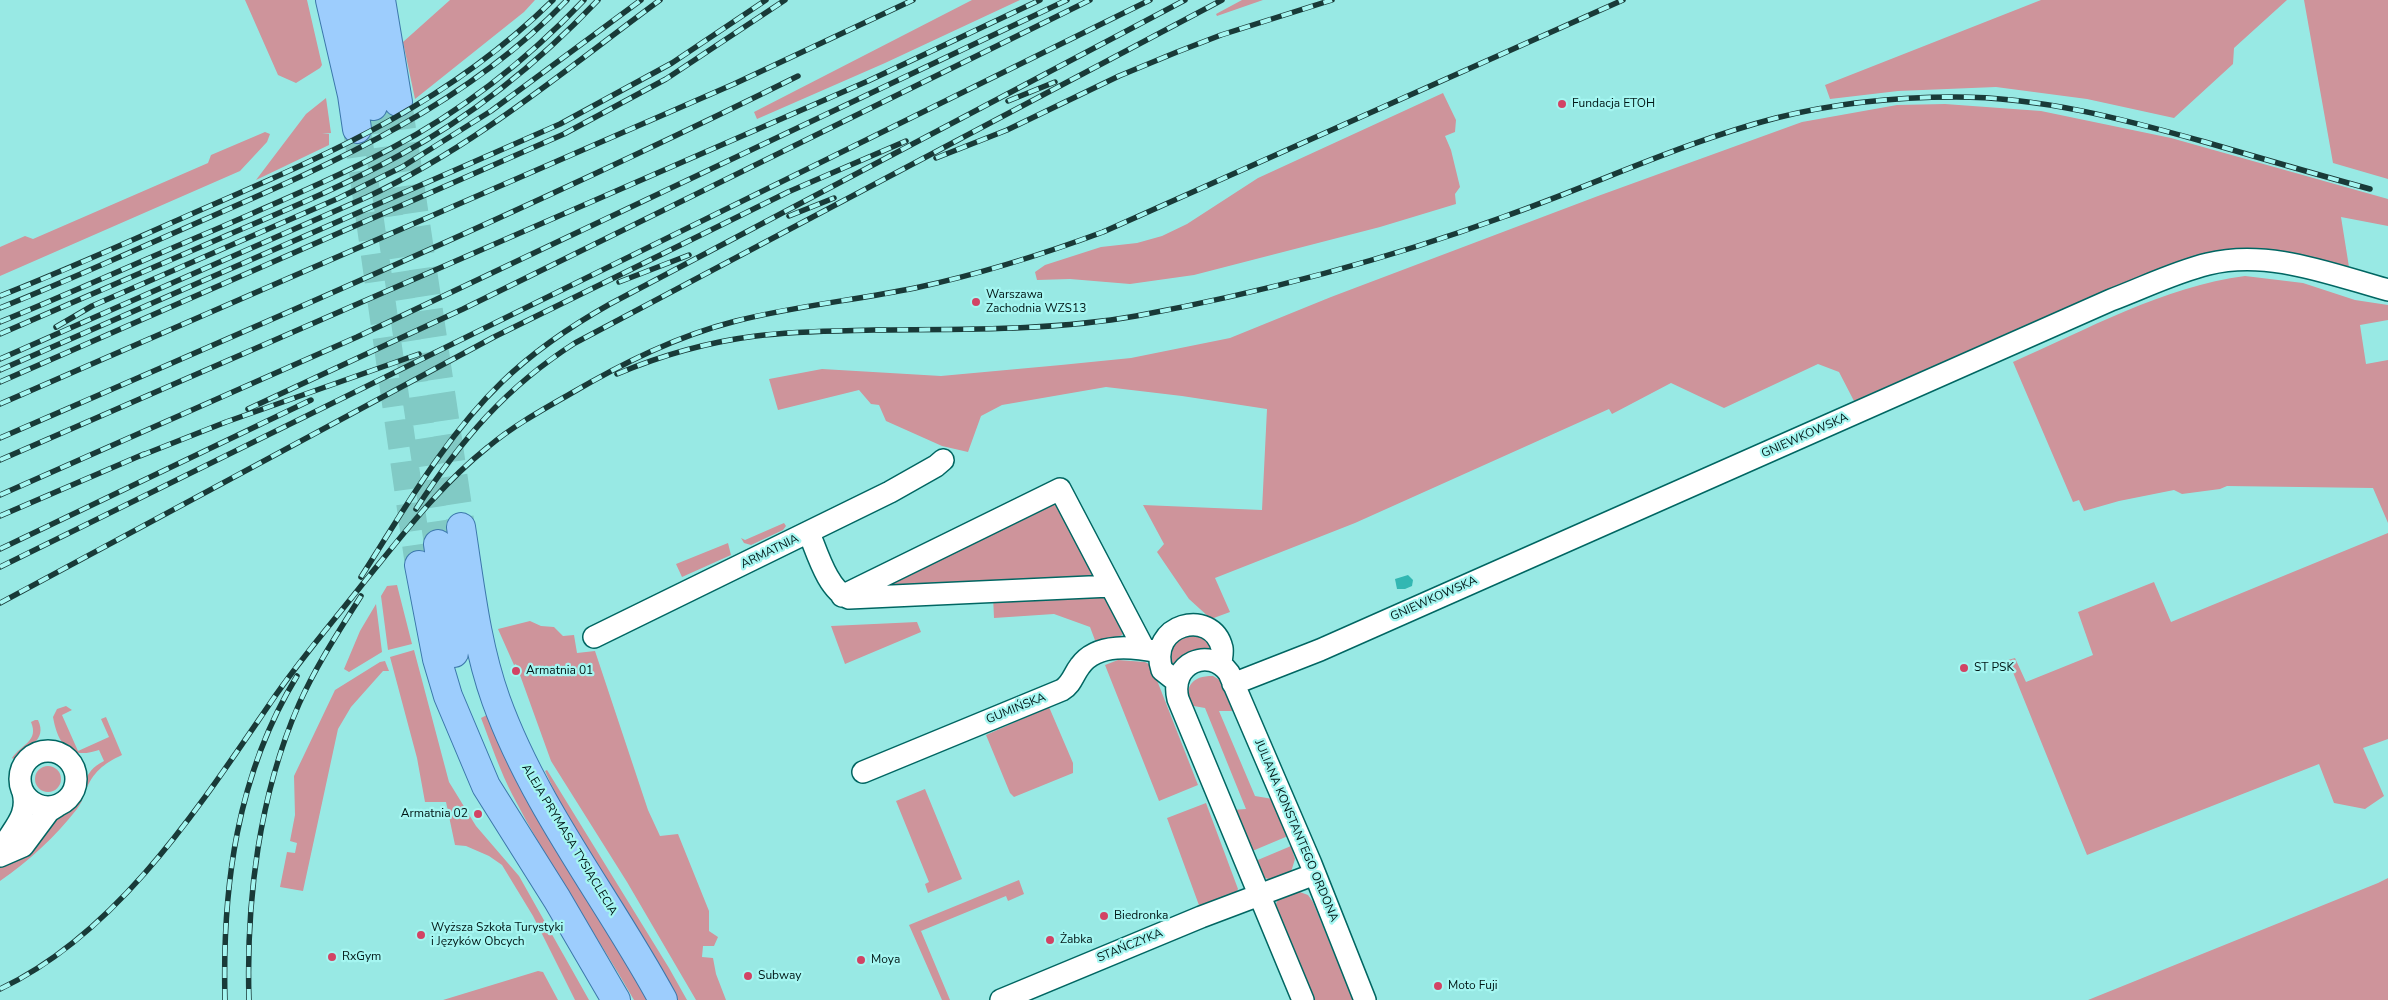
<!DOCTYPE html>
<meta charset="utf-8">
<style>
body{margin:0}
canvas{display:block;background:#98e9e4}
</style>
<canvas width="2388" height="1000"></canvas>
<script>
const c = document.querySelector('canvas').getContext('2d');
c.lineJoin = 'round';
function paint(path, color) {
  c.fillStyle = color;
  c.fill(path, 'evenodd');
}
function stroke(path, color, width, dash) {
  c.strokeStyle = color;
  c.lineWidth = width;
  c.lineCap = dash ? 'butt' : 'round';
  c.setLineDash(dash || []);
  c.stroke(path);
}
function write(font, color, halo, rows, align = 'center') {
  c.font = font + ' "Nunito Sans",sans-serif';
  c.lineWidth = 4.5;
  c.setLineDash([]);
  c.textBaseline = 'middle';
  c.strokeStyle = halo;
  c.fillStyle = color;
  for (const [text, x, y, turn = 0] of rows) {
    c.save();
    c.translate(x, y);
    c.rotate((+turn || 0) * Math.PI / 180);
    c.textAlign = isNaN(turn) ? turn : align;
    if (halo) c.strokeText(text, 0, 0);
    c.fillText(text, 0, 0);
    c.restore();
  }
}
paint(new Path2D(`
 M 245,0 L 307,0 L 322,65 L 320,68 L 296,83 L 278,75 Z
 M 450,0 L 535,0 L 524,12 L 415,99 L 403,42 Z
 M 972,0 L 1020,0 L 885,63 L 757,119 L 754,112 Z
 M 1242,0 L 1263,0 L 1217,16 L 1216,14 Z
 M 2041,0 L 2287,0 L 2234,48 L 2233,64 L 2174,118 L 2087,99 L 1996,87 L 1898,91 L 1830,99 L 1825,85 Z
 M 2304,0 L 2388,0 L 2388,179 L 2333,163 Z
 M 1443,93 L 1456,120 L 1455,132 L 1445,136 L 1451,150 L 1460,187 L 1455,194 L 1456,204 L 1380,227 L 1194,275 L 1130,284 L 1070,279 L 1037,280 L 1035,272 L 1045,265 L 1101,247 L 1137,243 L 1162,236 L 1187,224 L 1258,178 Z
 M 326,98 L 331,133 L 322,134 L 329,134 L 329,145 L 256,180 L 306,114 Z
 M 1945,104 L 2041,111 L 2171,138 L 2388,199 L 2388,226 L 2341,217 L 2349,267 L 2296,257 L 2190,262 L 2071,306 L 1854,401 L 1839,372 L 1818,364 L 1724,408 L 1671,383 L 1612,414 L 1609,409 L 1355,523 L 1215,578 L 1230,612 L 1211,619 L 1189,599 L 1157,552 L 1164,544 L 1143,505 L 1262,510 L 1267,409 L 1182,396 L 1106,387 L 1002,405 L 981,416 L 968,452 L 942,446 L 886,421 L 879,405 L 871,404 L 859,390 L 778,410 L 769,379 L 822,369 L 941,376 L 1061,365 L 1131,358 L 1230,338 L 1331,297 L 1598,196 L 1802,122 L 1897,105 Z
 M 265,132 L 270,134 L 267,142 L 240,171 L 0,276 L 0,247 L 25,236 L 33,239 L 208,163 L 211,155 Z
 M 2245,276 L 2303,283 L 2355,300 L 2388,305 L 2388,320 L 2360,325 L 2366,364 L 2388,360 L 2388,523 L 2373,488 L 2227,486 L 2220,489 L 2182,494 L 2174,490 L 2119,501 L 2084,511 L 2079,500 L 2073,502 L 2013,362 C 2086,330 2165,286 2245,276 Z
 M 1056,499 L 1100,579 L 887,589 L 883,580 Z
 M 784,523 L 786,526 L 783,530 L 751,545 L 744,543 L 741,538 L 745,540 Z
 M 2388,533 L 2388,739 L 2363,748 L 2384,796 L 2365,809 L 2334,803 L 2319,764 L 2087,855 L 2008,660 L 2015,658 L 2026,682 L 2093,655 L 2078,612 L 2154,582 L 2171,622 Z
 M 728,543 L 731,555 L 682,577 L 676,564 Z
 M 397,585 L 412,644 L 388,650 L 381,596 L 387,586 Z
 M 1105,593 L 1127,632 L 1115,639 L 1096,643 L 1090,627 L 1054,614 L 994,618 L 993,596 Z
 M 376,604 L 382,652 L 349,672 L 344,669 L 360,631 Z
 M 530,621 L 541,626 L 554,627 L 563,636 L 574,635 L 577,653 L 595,651 L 648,810 L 660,836 L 678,834 L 709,911 L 709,931 L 718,937 L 714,946 L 703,946 L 702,957 L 713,958 L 716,974 L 726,1000 L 696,1000 L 627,882 L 551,761 L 516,664 L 514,665 L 498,629 Z
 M 917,622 L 921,632 L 845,664 L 831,626 Z
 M 1185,632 L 1205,637 L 1215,651 L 1172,671 L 1166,655 Z
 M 414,650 L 449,782 L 476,826 L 519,876 L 589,1000 L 575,1000 L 533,916 L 502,865 L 489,856 L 466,846 L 455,845 L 446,802 L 425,802 L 417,758 L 390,657 Z
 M 1118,660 L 1145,662 L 1151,665 L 1198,785 L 1159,801 L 1105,665 Z
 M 385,661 L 389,671 L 383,671 L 351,707 L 338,729 L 303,891 L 280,887 L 287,852 L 295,853 L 297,843 L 290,841 L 295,815 L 294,776 L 335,690 L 380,662 Z
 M 1213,676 L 1223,682 L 1234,711 L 1219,711 L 1255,796 L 1273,799 L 1288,836 L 1250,852 L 1232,810 L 1246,809 L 1205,708 L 1188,705 C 1186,686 1191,676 1213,676 Z
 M 66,706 L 72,710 L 62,715 L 78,751 L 109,737 L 101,719 L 106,717 L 122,755 C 103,764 93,772 85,792 C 83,798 81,804 77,809 C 56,836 28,862 0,881 L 0,868 L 10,862 L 71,806 C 87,789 81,772 104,761 L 99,750 C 70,760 58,745 53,717 L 57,709 Z
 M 1049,707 L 1073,763 L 1073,773 L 1014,797 L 1010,793 L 986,735 Z
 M 489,714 L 650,1000 L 634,1000 C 595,932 549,866 513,796 C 500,771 491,744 481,718 Z
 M 35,720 L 38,720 C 48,741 26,746 17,761 L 12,758 C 22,744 39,741 31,722 Z
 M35 779a13 13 0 1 1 26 0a13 13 0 1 1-26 0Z
 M 547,770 L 669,968 L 687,1000 L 678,1000 L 559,801 L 545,771 Z
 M 925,789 L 962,879 L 928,893 L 925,884 L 929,882 L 896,801 Z
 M 1206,803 L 1238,889 L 1235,894 L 1200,908 L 1167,818 Z
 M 1291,846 L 1295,859 L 1291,872 L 1275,881 L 1262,877 L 1253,862 Z
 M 2388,878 L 2388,1000 L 2088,1000 L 2378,883 Z
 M 1019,880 L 1024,894 L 1008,901 L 1006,896 L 921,931 L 950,1000 L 942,1000 L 909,925 Z
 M 1297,891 L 1308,895 L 1313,902 L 1353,1000 L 1310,1000 L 1274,909 L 1278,899 Z
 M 538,971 L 543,972 L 558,1000 L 443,1000 Z`), '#ce949b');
paint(new Path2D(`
 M 1408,575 L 1413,580 L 1412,586 L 1405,589 L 1397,589 L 1395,579 Z`), '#32b7b2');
stroke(new Path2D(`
 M 398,102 L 461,527
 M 373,106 L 438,544
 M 357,129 L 419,565`), '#81cac5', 28, [28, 14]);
const minor = new Path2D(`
 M 809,533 C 817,552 828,591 849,598 L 1111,586
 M 842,596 L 1060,489 L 1144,649
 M 594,637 L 890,492 L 936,466 L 943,460
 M 1176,681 L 1162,670 C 1147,624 1212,607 1222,648 C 1223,653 1221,659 1221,664
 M 1233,684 L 1320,650 L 2111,300 C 2143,288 2175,272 2208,264 C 2268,249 2330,274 2388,290
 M20 779a28 28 0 1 1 56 0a28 28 0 1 1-56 0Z
 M 863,772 L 1062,690 C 1072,684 1073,675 1080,666 C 1097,642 1134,647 1159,652
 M 0,855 C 8,831 30,819 23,792
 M 0,856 L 23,846 L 49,811 L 57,806
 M 1001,1000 L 1201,917 L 1315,874
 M 1303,1000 L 1178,699 C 1169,663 1210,646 1229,673 L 1311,864 L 1365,1000`);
const major = new Path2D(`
 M 330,0 L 352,95 L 357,129
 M 353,0 L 373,106
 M 381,0 L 398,102
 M 461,527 C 470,585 476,644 496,700 C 535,808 609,900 663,1000
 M 438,544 L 454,653
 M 419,565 L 437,659 L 448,696 L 486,786 L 557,899 L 616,1000`);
stroke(minor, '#006662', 24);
stroke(major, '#3c77ab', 30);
stroke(minor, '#fff', 21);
stroke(major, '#9dcdfd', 28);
const rail = new Path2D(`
 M 1008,101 L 1055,82
 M 936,158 L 1007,130 L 1119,76 L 1177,52 L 1221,35 L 1332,0
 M 789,216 L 834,198
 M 619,282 L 689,255
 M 0,296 C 69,269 137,238 205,208 C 336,151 449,102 553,0
 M 0,308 C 70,280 139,248 208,218 C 338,161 467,104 567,0
 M 0,322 C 71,293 141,261 212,231 C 271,205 332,180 390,149 C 462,111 528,59 584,0
 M 56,327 L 92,306 L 339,198 L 402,167 L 491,111 L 641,0
 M 0,334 C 74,302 148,270 221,238 C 281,212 342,187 400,155 C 474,115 540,61 598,0
 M 0,359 L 367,197 C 474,147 565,70 660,0
 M 0,370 L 560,124 L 672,63 L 766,0
 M 617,374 C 662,355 708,342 756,336 C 795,331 835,331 874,330 C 961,329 1050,331 1136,316 C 1260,293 1385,260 1503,217 C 1594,185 1683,142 1776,118 C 1835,103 1896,97 1956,97 C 2041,97 2123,119 2205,142 C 2260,158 2315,174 2370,189
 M 0,382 L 564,134 L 666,79 L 785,0
 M 0,404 L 734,84 L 913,0
 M 248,409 L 463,309 L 1090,0
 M 0,438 C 268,321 537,206 798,76
 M 140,456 L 226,422 L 419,354
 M 0,460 L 868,81 L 1040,0
 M 0,495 L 357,337 L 1067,0
 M 416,509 C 461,440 506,387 575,343 L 1222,0
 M 0,516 L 144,454
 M 0,549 L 311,400
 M 0,567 L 1150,0
 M 361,577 C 404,510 444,438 502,382 C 534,351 571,326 610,304 L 1185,0
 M 0,603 L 494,337 L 788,192 L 906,141
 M 0,989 C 118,933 199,807 271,702 C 298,662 331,624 361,586 C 401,537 439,486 488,447 C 513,426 542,410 570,394 C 623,363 677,336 736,321 C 795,306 856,300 915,288 C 980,274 1041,255 1103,232 L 1623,0
 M 225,1000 C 222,887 237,774 297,676
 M 249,1000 C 246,901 259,795 299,704 C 316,666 339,631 361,596`);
stroke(rail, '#193a38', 5.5);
stroke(rail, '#a5f6f1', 4, [11]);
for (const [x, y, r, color] of [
 [1562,104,5,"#d24364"],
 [976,302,5,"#d24364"],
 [1964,668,5,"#d24364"],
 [516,671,5,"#d24364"],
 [478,814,5,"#d24364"],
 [1104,916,5,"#d24364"],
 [421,935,5,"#d24364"],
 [1050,940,5,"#d24364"],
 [332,957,5,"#d24364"],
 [861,960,5,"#d24364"],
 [748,976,5,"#d24364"],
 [1438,986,5,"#d24364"]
]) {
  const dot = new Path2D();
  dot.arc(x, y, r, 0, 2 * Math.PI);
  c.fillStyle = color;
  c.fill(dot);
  stroke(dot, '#a5f6f1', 2);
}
write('12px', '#001716', '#a5f6f1', [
 ["Fundacja ETOH",1572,104],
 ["Warszawa",986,295],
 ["Zachodnia WZS13",986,309],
 ["ST PSK",1974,668],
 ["Armatnia 01",526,671],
 ["Armatnia 02",468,814,"right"],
 ["Biedronka",1114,916],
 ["Wyższa Szkoła Turystyki",431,928],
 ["i Języków Obcych",431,942],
 ["Żabka",1060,940],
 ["RxGym",342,957],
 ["Moya",871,960],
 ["Subway",758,976],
 ["Moto Fuji",1448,986]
], 'left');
write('12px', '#001716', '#a5f6f1', [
 ["GNIEWKOWSKA",1805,436,-24],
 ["ARMATNIA",770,552,-26],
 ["GNIEWKOWSKA",1434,599,-24],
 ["GUMIŃSKA",1016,709,-22],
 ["JULIANA KONSTANTEGO ORDONA",1296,831,67],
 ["ALEJA PRYMASA TYSIĄCLECIA",569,840,59],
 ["STAŃCZYKA",1130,946,-22]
]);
</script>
